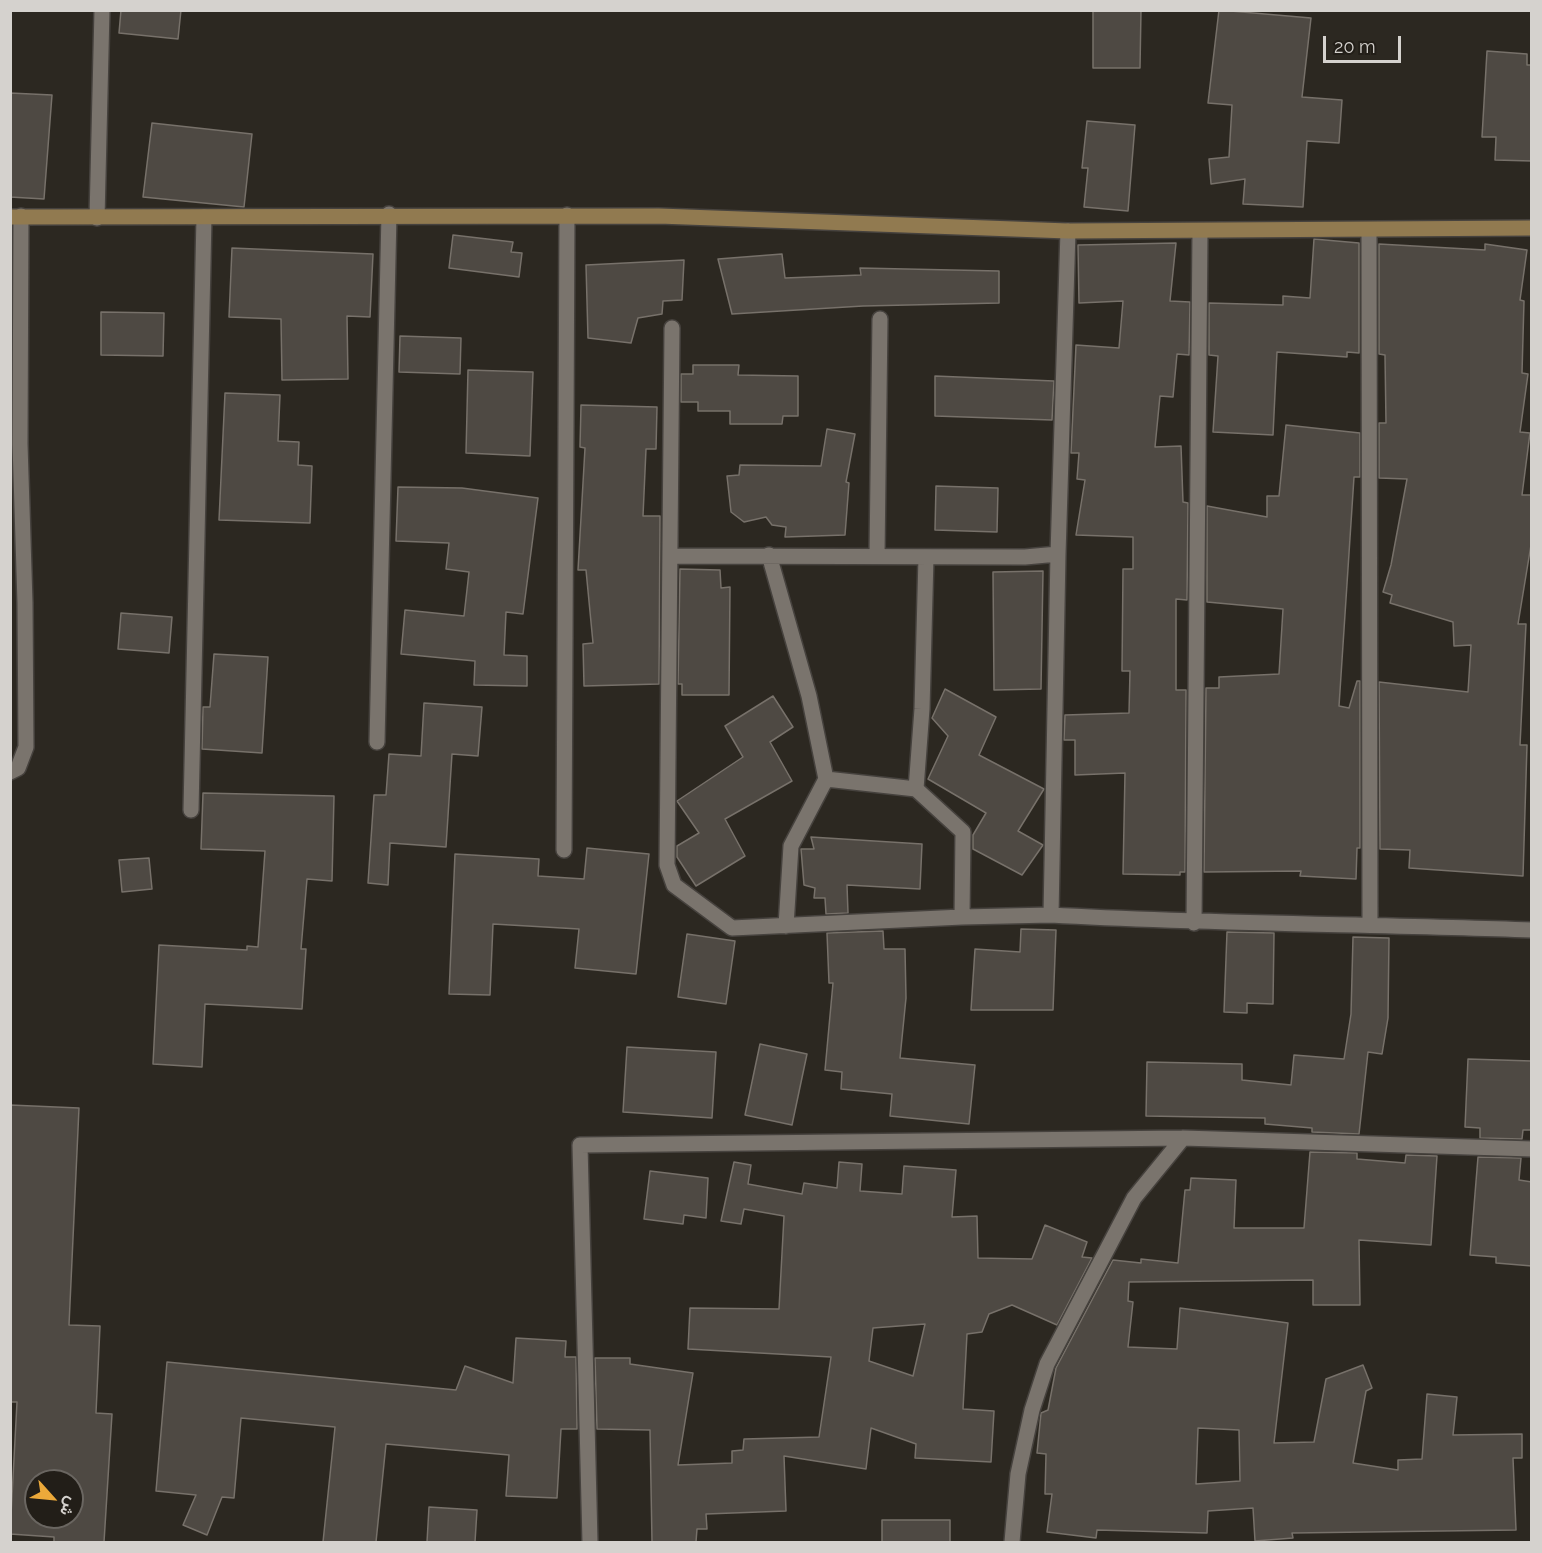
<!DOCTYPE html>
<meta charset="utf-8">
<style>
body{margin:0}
#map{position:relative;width:1542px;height:1553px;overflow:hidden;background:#2c2821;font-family:Raleway,Vazirmatn,sans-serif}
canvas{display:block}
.frame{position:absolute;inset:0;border:12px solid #d5d2ce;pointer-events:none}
.north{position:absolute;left:24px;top:1469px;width:60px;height:60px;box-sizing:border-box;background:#221e18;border:2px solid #6a6661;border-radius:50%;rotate:117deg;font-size:16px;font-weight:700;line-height:24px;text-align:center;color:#d5d2ce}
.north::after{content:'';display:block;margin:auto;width:21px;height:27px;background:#eca93a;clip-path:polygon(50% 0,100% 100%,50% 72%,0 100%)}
.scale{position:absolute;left:1323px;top:36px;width:78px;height:27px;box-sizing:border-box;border:3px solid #d5d2ce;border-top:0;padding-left:8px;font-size:18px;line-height:21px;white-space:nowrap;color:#d5d2ce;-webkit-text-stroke:4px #221e18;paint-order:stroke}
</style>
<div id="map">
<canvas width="1542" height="1553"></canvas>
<div class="frame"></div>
<div class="north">ش</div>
<div class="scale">20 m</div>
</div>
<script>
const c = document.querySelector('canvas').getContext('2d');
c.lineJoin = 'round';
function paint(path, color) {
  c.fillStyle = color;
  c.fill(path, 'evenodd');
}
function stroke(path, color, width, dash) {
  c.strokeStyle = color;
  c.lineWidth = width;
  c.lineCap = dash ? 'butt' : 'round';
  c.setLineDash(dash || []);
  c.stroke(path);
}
const building = new Path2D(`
 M 121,10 L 181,10 L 178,39 L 119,33 Z
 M 1093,10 L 1141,10 L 1140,68 L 1093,68 Z
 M 1219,10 L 1311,18 L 1302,97 L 1342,100 L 1339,143 L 1307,141 L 1303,207 L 1243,204 L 1245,179 L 1211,184 L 1209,159 L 1229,157 L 1232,105 L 1208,103 Z
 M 1487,51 L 1527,54 L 1527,65 L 1532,65 L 1532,161 L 1495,160 L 1496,137 L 1482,137 Z
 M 10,93 L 52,95 L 44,199 L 10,197 Z
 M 1087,121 L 1135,125 L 1128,211 L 1084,207 L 1088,168 L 1082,168 Z
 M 152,123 L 252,134 L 244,207 L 143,197 Z
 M 453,235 L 513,242 L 511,252 L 522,253 L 519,277 L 449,268 Z
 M 1314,239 L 1359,243 L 1359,353 L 1347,352 L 1347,357 L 1277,352 L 1273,435 L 1213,432 L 1218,356 L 1209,355 L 1209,303 L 1283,305 L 1283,296 L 1310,298 Z
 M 1176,243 L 1170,301 L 1190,302 L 1189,355 L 1177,354 L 1173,397 L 1160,396 L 1155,447 L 1181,446 L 1183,502 L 1188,503 L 1187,600 L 1176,599 L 1176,690 L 1186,690 L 1185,872 L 1180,872 L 1180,875 L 1123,874 L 1125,773 L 1075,775 L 1075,740 L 1064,740 L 1065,715 L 1129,713 L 1130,671 L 1122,671 L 1123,569 L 1133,569 L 1133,537 L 1076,535 L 1085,480 L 1077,479 L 1079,453 L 1071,453 L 1076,345 L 1119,348 L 1123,301 L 1079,303 L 1078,245 Z
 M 1379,244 L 1485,250 L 1485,244 L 1527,250 L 1520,300 L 1524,301 L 1522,373 L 1528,374 L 1520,432 L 1530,433 L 1522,495 L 1532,495 L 1531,545 L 1518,624 L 1526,624 L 1520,745 L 1527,745 L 1523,876 L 1409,868 L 1410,850 L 1380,849 L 1379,682 L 1468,692 L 1471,645 L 1454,646 L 1453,622 L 1390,603 L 1392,595 L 1383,592 L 1391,565 L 1407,479 L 1379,478 L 1379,423 L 1386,423 L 1385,355 L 1379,354 Z
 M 232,248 L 373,254 L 370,317 L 347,316 L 348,379 L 282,380 L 281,319 L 229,317 Z
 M 782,254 L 785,278 L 861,275 L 860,268 L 999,271 L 999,303 L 863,306 L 732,314 L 718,259 Z
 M 684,260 L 682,300 L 663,301 L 662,314 L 638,318 L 631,343 L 588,338 L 586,265 Z
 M 101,312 L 164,313 L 163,356 L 101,355 Z
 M 400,336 L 461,338 L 460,374 L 399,372 Z
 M 693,365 L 739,365 L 738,375 L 798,376 L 798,416 L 783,416 L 782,424 L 730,424 L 730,411 L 698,411 L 698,402 L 681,402 L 681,374 L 693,374 Z
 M 468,370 L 533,372 L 530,456 L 466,453 Z
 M 935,376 L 1054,381 L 1052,420 L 935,416 Z
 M 225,393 L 280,395 L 278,441 L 299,442 L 298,465 L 312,466 L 310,523 L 219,520 Z
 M 581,405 L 657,407 L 656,449 L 646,449 L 643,516 L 660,516 L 659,684 L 584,686 L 583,644 L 593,643 L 586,570 L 578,570 L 585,448 L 580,447 Z
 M 1286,425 L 1360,433 L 1360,477 L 1354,477 L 1339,706 L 1349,708 L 1357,681 L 1360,681 L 1360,848 L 1357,848 L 1356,879 L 1300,876 L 1301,871 L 1204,872 L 1206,688 L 1219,688 L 1219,677 L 1279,674 L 1283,609 L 1207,602 L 1207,506 L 1267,517 L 1267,496 L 1279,496 Z
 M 827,429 L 855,434 L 846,482 L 849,483 L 845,535 L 785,537 L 786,527 L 772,525 L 766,517 L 744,522 L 731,512 L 727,476 L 739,475 L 740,465 L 821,466 Z
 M 936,486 L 998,488 L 997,532 L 935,530 Z
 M 398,487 L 462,488 L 538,498 L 523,614 L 506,612 L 504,655 L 527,656 L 527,686 L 474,685 L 475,661 L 401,654 L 405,610 L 464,616 L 469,572 L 446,569 L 449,543 L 396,541 Z
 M 680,569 L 720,570 L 721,588 L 730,587 L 729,695 L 682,695 L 682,684 L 678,684 Z
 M 1043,571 L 1041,689 L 994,690 L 993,572 Z
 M 121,613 L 172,617 L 169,653 L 118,649 Z
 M 214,654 L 268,657 L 262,753 L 202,749 L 203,707 L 210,707 Z
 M 945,689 L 996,717 L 979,755 L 1044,789 L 1018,831 L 1043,845 L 1022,875 L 973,849 L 973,835 L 986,813 L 928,779 L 948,736 L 932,718 Z
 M 773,696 L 793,727 L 770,742 L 792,781 L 725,819 L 745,856 L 696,886 L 677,857 L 677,846 L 699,833 L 677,801 L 743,757 L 725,726 Z
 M 424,703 L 482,707 L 478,756 L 452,754 L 446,847 L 390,843 L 388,885 L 368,883 L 374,795 L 386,795 L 389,754 L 421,756 Z
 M 203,793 L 334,796 L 332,881 L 307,879 L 301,949 L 306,949 L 302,1009 L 205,1004 L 202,1067 L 153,1064 L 159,945 L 247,950 L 247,946 L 258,947 L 265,851 L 201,849 Z
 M 811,837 L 922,844 L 920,889 L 847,885 L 848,913 L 826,914 L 825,898 L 814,898 L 815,888 L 804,885 L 801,849 L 814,849 Z
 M 587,848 L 649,854 L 636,974 L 575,968 L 579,929 L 493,924 L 490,995 L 449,994 L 455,854 L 539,859 L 538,876 L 584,879 Z
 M 149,858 L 152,889 L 122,892 L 119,860 Z
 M 1021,929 L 1056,930 L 1053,1010 L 971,1010 L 975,949 L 1020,952 Z
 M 883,931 L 884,949 L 905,949 L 906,998 L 900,1058 L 975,1065 L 969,1124 L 890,1116 L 892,1094 L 841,1089 L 842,1072 L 825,1070 L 833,983 L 829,983 L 827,933 Z
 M 1227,932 L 1274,933 L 1273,1004 L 1247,1003 L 1247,1013 L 1224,1012 Z
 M 687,934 L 735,941 L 726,1004 L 678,997 Z
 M 1353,937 L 1389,938 L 1388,1018 L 1382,1054 L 1368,1052 L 1359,1134 L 1312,1132 L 1312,1128 L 1265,1124 L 1265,1118 L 1146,1116 L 1147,1062 L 1242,1064 L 1242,1080 L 1291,1085 L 1294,1055 L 1344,1059 L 1351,1014 Z
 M 760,1044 L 807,1054 L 792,1125 L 745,1115 Z
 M 627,1047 L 716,1052 L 712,1118 L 623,1112 Z
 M 1468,1059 L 1532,1061 L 1532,1130 L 1523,1130 L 1522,1139 L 1480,1138 L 1480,1128 L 1465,1127 Z
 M 10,1105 L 79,1108 L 69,1325 L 100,1326 L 96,1413 L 112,1414 L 104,1542 L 54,1542 L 54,1537 L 10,1534 L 17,1402 L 10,1402 ZM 36,1481 L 72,1481 L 72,1517 L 36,1517 Z
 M 1310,1152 L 1357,1153 L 1357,1159 L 1405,1163 L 1406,1155 L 1437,1156 L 1431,1245 L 1359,1240 L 1360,1305 L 1313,1305 L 1313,1280 L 1129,1282 L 1128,1301 L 1133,1302 L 1128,1347 L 1177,1349 L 1180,1308 L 1288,1323 L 1274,1443 L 1314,1442 L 1326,1379 L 1363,1365 L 1372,1388 L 1366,1391 L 1353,1463 L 1398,1470 L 1398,1460 L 1422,1459 L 1427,1394 L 1457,1397 L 1453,1435 L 1522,1434 L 1522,1458 L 1513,1458 L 1516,1530 L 1292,1533 L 1293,1538 L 1255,1541 L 1253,1508 L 1208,1511 L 1207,1533 L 1097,1530 L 1096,1538 L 1047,1532 L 1052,1494 L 1045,1494 L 1046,1454 L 1037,1453 L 1041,1413 L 1048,1410 L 1056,1368 L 1113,1260 L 1141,1263 L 1141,1259 L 1178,1263 L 1185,1190 L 1190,1190 L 1191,1178 L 1236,1180 L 1234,1228 L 1304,1228 ZM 1198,1428 L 1239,1430 L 1240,1481 L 1196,1484 Z
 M 1478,1157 L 1521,1158 L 1519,1180 L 1532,1182 L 1532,1266 L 1496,1263 L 1496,1257 L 1470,1255 Z
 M 734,1162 L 751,1165 L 748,1184 L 802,1194 L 804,1183 L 837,1188 L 839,1162 L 862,1164 L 860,1191 L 902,1194 L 904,1166 L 956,1170 L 952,1217 L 977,1216 L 978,1258 L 1032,1259 L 1045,1225 L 1087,1242 L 1082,1257 L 1092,1258 L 1057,1325 L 1012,1305 L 989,1314 L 982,1332 L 967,1334 L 963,1409 L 994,1411 L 991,1462 L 915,1458 L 916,1444 L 871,1428 L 866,1469 L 784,1456 L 786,1511 L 706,1514 L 707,1529 L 697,1529 L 696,1542 L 652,1542 L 650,1430 L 597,1429 L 595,1358 L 630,1358 L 630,1364 L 693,1373 L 678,1465 L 732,1463 L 732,1451 L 743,1450 L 744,1439 L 819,1437 L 831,1357 L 688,1349 L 690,1308 L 779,1309 L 784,1216 L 744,1209 L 741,1224 L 721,1221 ZM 925,1324 L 913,1376 L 869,1361 L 873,1328 Z
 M 650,1171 L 708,1178 L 706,1218 L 684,1215 L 683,1224 L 644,1219 Z
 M 516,1338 L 566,1341 L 565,1357 L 576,1357 L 577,1429 L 561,1429 L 557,1498 L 506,1496 L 509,1455 L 386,1444 L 376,1542 L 323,1542 L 335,1427 L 241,1418 L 234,1498 L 222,1497 L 207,1535 L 183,1525 L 196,1495 L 156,1491 L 167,1362 L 456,1390 L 465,1366 L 513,1383 Z
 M 429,1507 L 477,1510 L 475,1542 L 427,1542 Z
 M 882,1520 L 950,1520 L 950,1542 L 882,1542 Z`);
paint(building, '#4e4943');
stroke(building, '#77716a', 1.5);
const street = new Path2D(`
 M 97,218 L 102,10
 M 1369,230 L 1370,924
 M 1068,231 L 1058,554 L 1051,915 C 1211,924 1371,924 1532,930
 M 672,328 L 667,865 L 674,885 L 732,928 L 962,917 L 1051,915
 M 769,555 L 809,696 L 826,779
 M 877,555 L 880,319
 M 670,556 L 1025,557 L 1058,554
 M 377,742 L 389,214
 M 10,772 L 18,768 L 26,747 L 25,603 L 20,444 L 21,216
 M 916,789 L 963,832 L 962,917
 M 191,810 L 204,217
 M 564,850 L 567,215
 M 1194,923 L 1200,232
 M 786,926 L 791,846 L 826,779 L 916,789 L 922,709 L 926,557
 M 590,1542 L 580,1145 L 1183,1138 L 1532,1149
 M 1012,1542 L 1018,1474 L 1032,1410 L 1047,1364 L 1134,1198 L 1183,1138`);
const secondary = new Path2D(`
 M 10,217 L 659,216 L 1068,231 L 1532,228`);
stroke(street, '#46423e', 18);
stroke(secondary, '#46423e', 18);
stroke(street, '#7a746d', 15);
stroke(secondary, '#917a50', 15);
</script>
